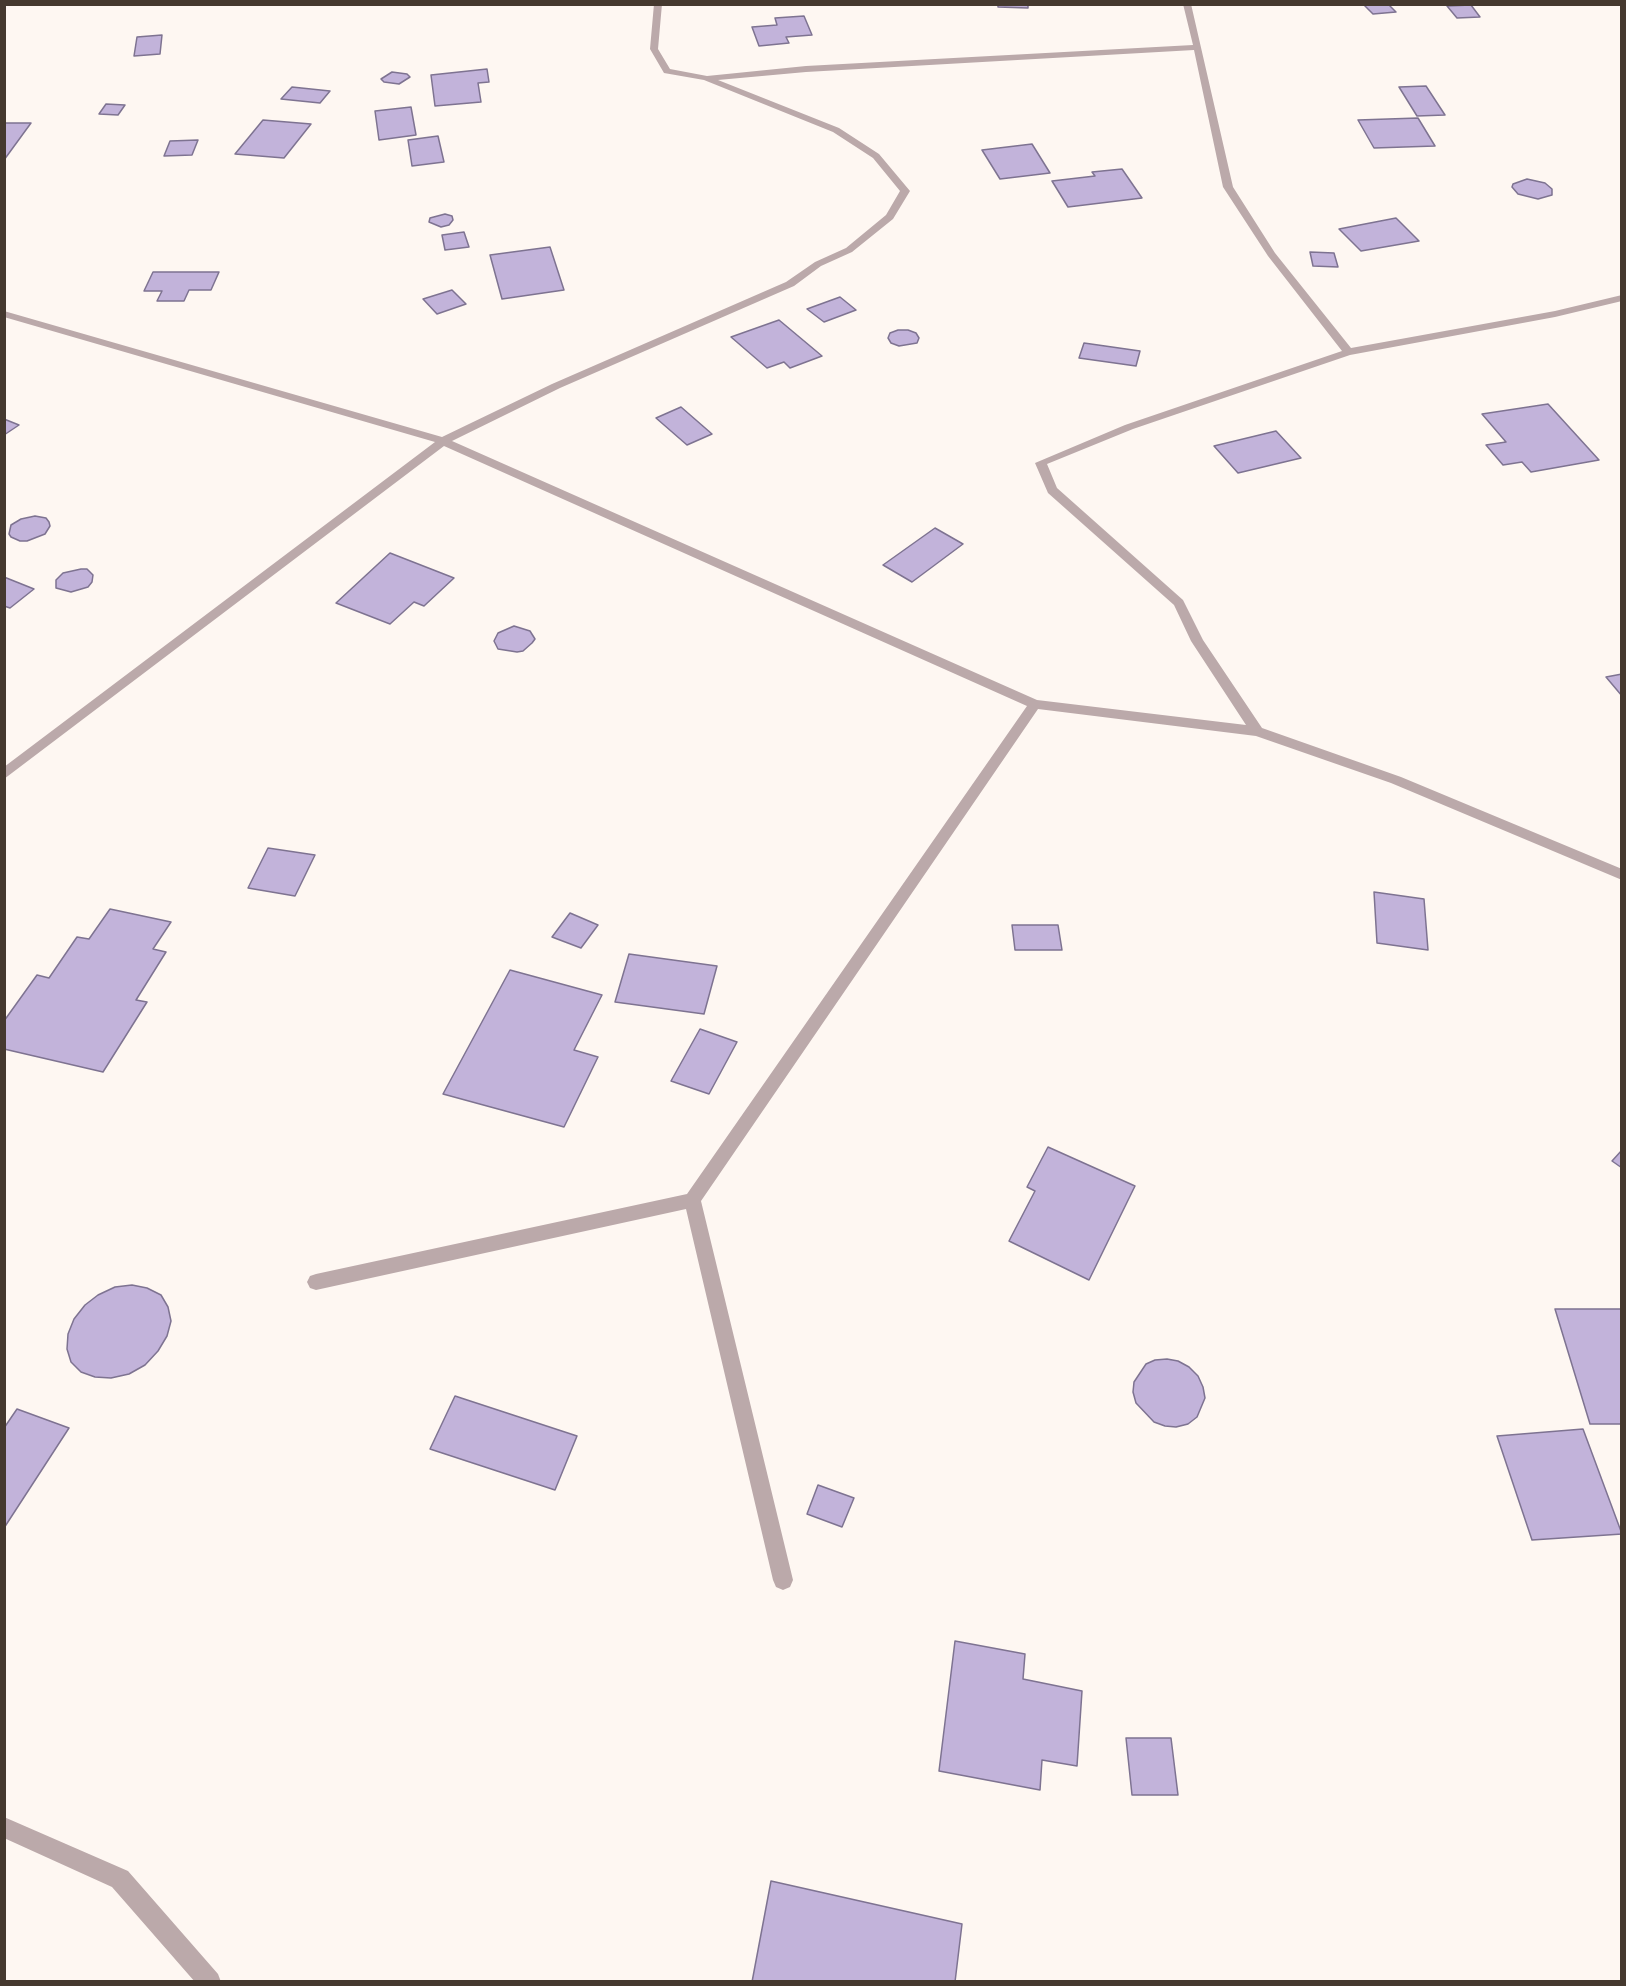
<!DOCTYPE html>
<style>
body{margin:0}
#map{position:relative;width:1626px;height:1986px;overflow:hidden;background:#fef7f2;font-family:Rubik,sans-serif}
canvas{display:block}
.frame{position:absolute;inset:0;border:6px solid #45392f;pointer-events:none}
</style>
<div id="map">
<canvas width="1626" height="1986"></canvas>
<div class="frame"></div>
</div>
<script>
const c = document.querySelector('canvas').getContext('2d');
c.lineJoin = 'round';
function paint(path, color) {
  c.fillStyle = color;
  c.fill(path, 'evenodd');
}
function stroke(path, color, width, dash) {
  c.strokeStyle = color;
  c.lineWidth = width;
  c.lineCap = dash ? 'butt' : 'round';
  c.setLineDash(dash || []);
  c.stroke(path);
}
const building = new Path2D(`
 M 998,4 L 1028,4 L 1028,8 L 998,7 Z
 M 1363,4 L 1388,4 L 1396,12 L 1373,14 Z
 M 1471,5 L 1480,17 L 1457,18 L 1447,6 Z
 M 804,16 L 812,35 L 786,37 L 789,43 L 759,46 L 752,27 L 777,25 L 775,18 Z
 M 162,35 L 160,54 L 134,56 L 137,37 Z
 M 487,69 L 489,82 L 478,83 L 481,102 L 435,106 L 431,75 Z
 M 392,72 L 407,74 L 410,77 L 399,84 L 384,82 L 381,79 Z
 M 1426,86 L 1445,115 L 1417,116 L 1399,87 Z
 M 292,87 L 330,91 L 320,103 L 281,99 Z
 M 106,104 L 125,105 L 118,115 L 99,114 Z
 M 411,107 L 416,135 L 379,140 L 375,111 Z
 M 1418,118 L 1435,146 L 1374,148 L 1358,120 Z
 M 263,120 L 311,124 L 284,158 L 235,154 Z
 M 4,123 L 31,123 L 4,160 Z
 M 438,136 L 444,162 L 412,166 L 408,140 Z
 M 198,140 L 192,155 L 164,156 L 170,141 Z
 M 1032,144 L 1050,173 L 1000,179 L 982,150 Z
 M 1122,169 L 1142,198 L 1068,207 L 1052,181 L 1095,176 L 1092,172 Z
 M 1527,179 L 1545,183 L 1552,189 L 1552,195 L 1538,199 L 1518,194 L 1512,187 L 1513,184 Z
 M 445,214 L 452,216 L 453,220 L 449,225 L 441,227 L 429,222 L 430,218 Z
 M 1396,218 L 1419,241 L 1361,251 L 1339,229 Z
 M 464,232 L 469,247 L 445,250 L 442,235 Z
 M 550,247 L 564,290 L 502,299 L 490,255 Z
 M 1310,252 L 1334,253 L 1338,267 L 1313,266 Z
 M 153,272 L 219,272 L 211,290 L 189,290 L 184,301 L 157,301 L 162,291 L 144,291 Z
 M 452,290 L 466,304 L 437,314 L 423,299 Z
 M 840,297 L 856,310 L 824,322 L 807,309 Z
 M 779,320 L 822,356 L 790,368 L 784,362 L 767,368 L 731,337 Z
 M 898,330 L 908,330 L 916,333 L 919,338 L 917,343 L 899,346 L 891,343 L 888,338 L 890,333 Z
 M 1084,343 L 1140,351 L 1136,366 L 1079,358 Z
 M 1548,404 L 1599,460 L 1531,472 L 1522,462 L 1503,465 L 1486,445 L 1506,442 L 1482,414 Z
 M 681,407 L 712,434 L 687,445 L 656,418 Z
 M 4,419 L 19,425 L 4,435 Z
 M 1276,431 L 1301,458 L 1238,473 L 1214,446 Z
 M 35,516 L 46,518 L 49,522 L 50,526 L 45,534 L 27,541 L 20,541 L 11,537 L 9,534 L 11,525 L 21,519 Z
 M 935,528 L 963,544 L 912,582 L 883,565 Z
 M 390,553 L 454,578 L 424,606 L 414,602 L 390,624 L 336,603 Z
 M 81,569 L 87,569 L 93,575 L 92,582 L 88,587 L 71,592 L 56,588 L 56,580 L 63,573 Z
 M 4,577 L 34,589 L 10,608 L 4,606 Z
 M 514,626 L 530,631 L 535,639 L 532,643 L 523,651 L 517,652 L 498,649 L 494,641 L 498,633 Z
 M 1622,674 L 1622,696 L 1606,677 Z
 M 268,848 L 315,855 L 295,896 L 248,888 Z
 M 1374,892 L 1424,899 L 1428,950 L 1377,943 Z
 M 110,909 L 171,922 L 153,949 L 166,952 L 136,1000 L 147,1002 L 103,1072 L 4,1049 L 4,1021 L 37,975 L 49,978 L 77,937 L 89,939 Z
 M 570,913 L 598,925 L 581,948 L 552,937 Z
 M 1012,925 L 1058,925 L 1062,950 L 1015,950 Z
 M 629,954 L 717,966 L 704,1014 L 615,1002 Z
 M 510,970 L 602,995 L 574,1050 L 598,1057 L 564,1127 L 443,1094 Z
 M 700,1029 L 737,1042 L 709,1094 L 671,1081 Z
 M 1048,1147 L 1135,1186 L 1089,1280 L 1009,1241 L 1035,1191 L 1027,1187 Z
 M 1622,1150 L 1622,1168 L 1612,1161 Z
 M 132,1285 L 147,1288 L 161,1295 L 168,1307 L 171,1321 L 167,1336 L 158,1351 L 145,1365 L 129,1374 L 111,1378 L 95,1377 L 81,1372 L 71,1362 L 67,1349 L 68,1334 L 74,1319 L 85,1305 L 98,1295 L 115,1287 Z
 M 1555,1309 L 1622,1309 L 1622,1424 L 1590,1424 Z
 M 1167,1359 L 1178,1361 L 1189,1367 L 1198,1376 L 1203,1387 L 1205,1398 L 1197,1417 L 1188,1424 L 1176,1427 L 1165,1426 L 1154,1422 L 1136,1403 L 1133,1392 L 1134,1382 L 1146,1364 L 1155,1360 Z
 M 455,1396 L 577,1436 L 555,1490 L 430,1449 Z
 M 17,1409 L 69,1428 L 4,1528 L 4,1428 Z
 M 1583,1429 L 1622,1534 L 1532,1540 L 1497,1436 Z
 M 818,1485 L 854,1498 L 842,1527 L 807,1514 Z
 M 955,1641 L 1025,1654 L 1023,1679 L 1082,1691 L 1077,1766 L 1042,1760 L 1040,1790 L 939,1771 Z
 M 1126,1738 L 1171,1738 L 1178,1795 L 1132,1795 Z
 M 771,1881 L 962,1924 L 955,1982 L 752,1982 Z`);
paint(building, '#c2b3da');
stroke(building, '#7e7391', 1.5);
paint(new Path2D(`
 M 654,4 L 662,4 L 658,49 L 670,69 L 707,76 L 806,66 L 1193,45 L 1183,4 L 1191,4 L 1233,187 L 1275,253 L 1351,348 L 1555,311 L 1622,295 L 1622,301 L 1555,317 L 1350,355 L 1133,429 L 1047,464 L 1057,488 L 1183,600 L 1203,640 L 1262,728 L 1401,777 L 1622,869 L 1622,880 L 1391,783 L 1256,736 L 1038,709 L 701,1201 L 793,1580 L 790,1587 L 783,1590 L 776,1587 L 773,1580 L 686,1209 L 316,1290 L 310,1288 L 307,1282 L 310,1276 L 316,1274 L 687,1194 L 1027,706 L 444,446 L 4,779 L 4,767 L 435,442 L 4,317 L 4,311 L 442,437 L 552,384 L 786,282 L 815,262 L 846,248 L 886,215 L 900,191 L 873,158 L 833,132 L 704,80 L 664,73 L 650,49 ZM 1194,50 L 1223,187 L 1268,256 L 1342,351 L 1125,425 L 1035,463 L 1048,493 L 1174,605 L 1191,641 L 1246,725 L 1037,700 L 452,441 L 560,388 L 794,286 L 821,266 L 852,252 L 893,219 L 910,191 L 879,154 L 839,128 L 718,80 L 806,72 Z
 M 4,1817 L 128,1871 L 218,1974 L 221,1982 L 195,1982 L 112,1887 L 4,1838 Z`), '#bba9aa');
</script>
